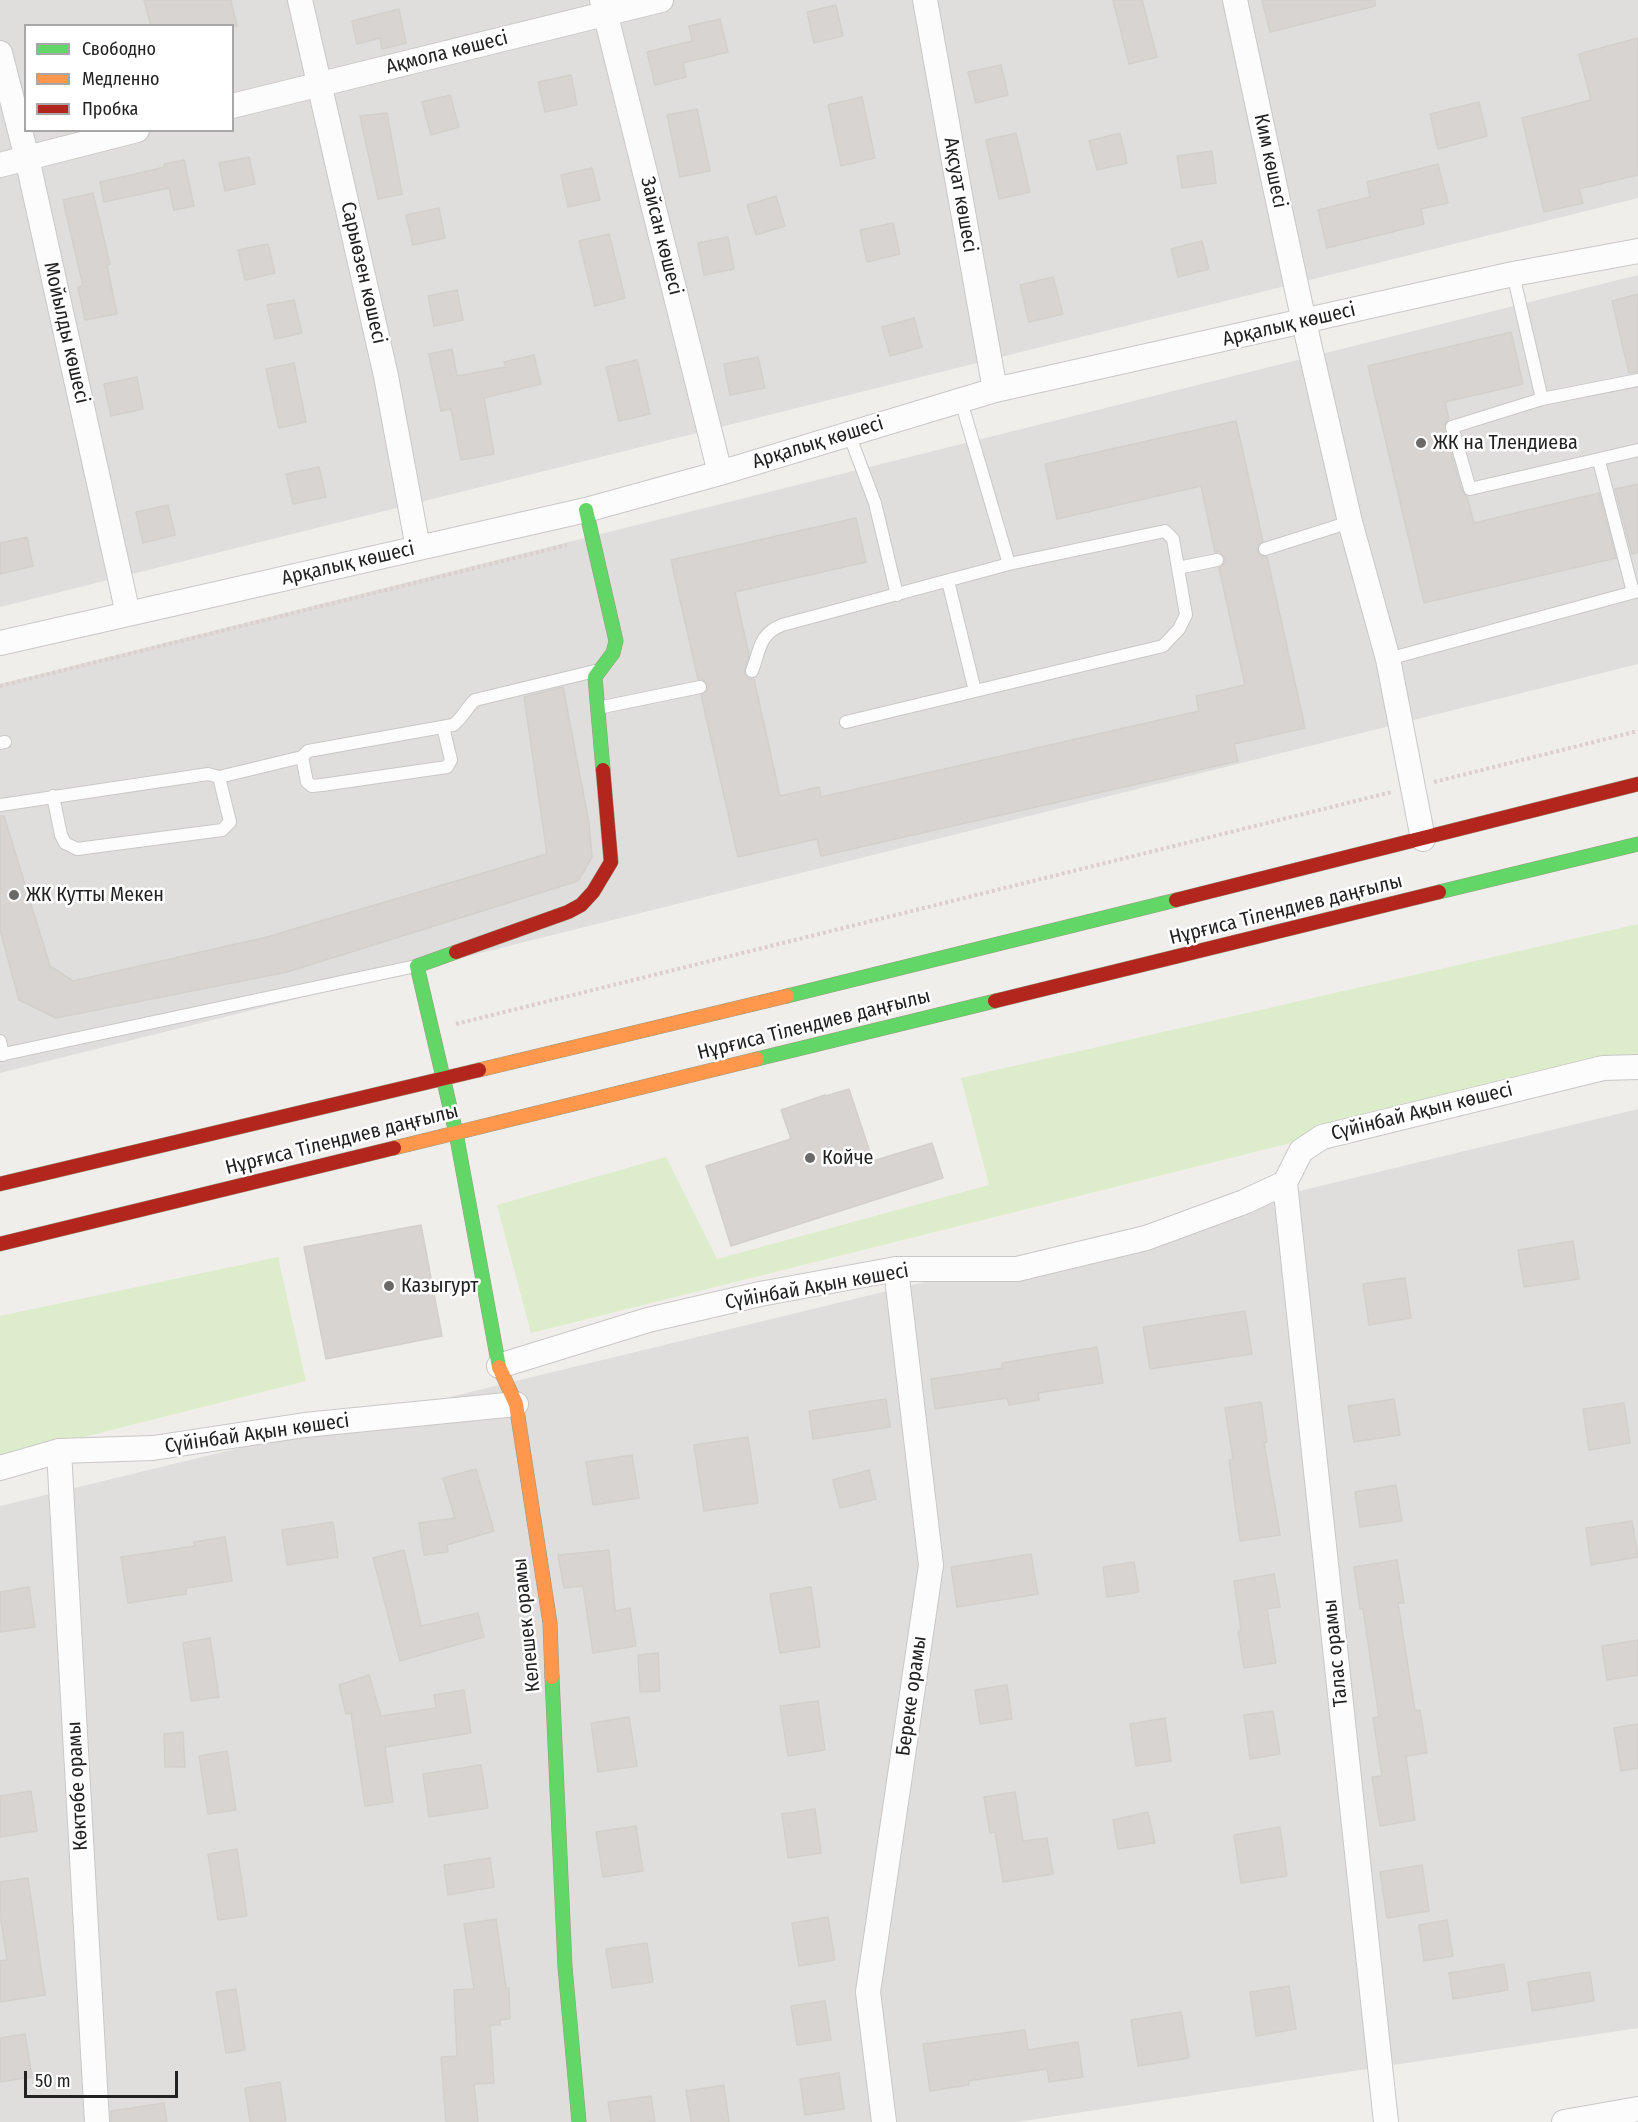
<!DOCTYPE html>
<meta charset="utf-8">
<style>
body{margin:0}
#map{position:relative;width:1638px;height:2122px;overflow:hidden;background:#f0eeeb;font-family:"Fira Sans Condensed",sans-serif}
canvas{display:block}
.legend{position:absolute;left:24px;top:24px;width:210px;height:108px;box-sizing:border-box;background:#fff;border:2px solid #a7a7a7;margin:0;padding:8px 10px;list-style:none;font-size:18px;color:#222}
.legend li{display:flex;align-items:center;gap:12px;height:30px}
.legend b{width:30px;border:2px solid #a7a7a7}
.scale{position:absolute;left:24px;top:2071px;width:154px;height:27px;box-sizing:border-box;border:3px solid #222;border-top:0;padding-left:8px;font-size:18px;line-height:21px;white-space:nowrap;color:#222;-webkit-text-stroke:4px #fff;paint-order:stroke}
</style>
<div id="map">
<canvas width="1638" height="2122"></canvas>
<ul class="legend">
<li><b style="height:8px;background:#63d668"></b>Свободно</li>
<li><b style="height:8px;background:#ff974d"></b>Медленно</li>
<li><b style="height:8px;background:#b3261e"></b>Пробка</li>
</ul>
<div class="scale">50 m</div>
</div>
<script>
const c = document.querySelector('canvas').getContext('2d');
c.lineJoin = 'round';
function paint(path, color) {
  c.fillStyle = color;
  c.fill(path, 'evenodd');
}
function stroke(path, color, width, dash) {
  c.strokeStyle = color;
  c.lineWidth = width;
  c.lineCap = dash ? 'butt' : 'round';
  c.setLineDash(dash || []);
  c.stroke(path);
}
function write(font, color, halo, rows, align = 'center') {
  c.font = font + ' "Fira Sans Condensed",sans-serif';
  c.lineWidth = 5;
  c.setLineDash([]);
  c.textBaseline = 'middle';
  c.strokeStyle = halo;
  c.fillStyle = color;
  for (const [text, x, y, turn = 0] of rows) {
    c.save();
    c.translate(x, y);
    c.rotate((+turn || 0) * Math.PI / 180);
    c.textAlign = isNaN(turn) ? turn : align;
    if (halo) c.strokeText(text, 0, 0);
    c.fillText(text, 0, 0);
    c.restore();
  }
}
paint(new Path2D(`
 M 0,0 L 1638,0 L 1638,198 L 0,607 ZM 26,26 L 232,26 L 232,130 L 26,130 Z
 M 1638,275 L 1638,664 L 0,1073 L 0,684 Z
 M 1638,1109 L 1638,2028 L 1017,2122 L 0,2122 L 0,1506 Z`), '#dfdedc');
paint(new Path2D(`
 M 1638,924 L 1638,1056 L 531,1333 L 497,1205 L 666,1157 L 717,1259 L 989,1185 L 961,1078 Z
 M 278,1257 L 306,1381 L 0,1458 L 0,1316 Z`), '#ddeccb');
const building = new Path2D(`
 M 144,0 L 231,0 L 237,26 L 151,26 Z
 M 1113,0 L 1142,0 L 1157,57 L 1129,64 Z
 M 1262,0 L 1375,0 L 1375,6 L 1270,32 Z
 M 836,5 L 843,36 L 814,43 L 807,12 Z
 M 399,9 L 406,43 L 382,49 L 380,38 L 357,44 L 352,21 Z
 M 720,19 L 728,52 L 683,63 L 686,77 L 655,85 L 647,52 L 692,41 L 689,26 Z
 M 1638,38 L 1638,175 L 1579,189 L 1583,203 L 1544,212 L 1522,118 L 1591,100 L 1579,54 Z
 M 1001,65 L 1008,95 L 976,103 L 968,72 Z
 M 571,75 L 577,105 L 545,112 L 538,82 Z
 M 450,95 L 459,127 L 431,135 L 422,102 Z
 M 862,97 L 875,158 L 841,166 L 828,105 Z
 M 1479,102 L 1487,136 L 1438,149 L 1430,114 Z
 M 697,109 L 710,171 L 680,177 L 667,115 Z
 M 387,113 L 402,194 L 378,199 L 360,116 Z
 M 1016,133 L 1030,192 L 999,199 L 986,140 Z
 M 1120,133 L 1127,163 L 1097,170 L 1089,141 Z
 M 1212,151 L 1216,183 L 1182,188 L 1177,156 Z
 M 249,157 L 255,184 L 225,191 L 219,163 Z
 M 184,160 L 194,206 L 174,210 L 169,188 L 104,202 L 100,182 L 165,167 L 164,164 Z
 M 1438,164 L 1448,203 L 1421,209 L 1424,224 L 1327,248 L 1318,210 L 1370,197 L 1367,182 Z
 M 592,168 L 600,200 L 568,207 L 561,175 Z
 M 93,193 L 110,264 L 107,265 L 117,314 L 85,320 L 78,287 L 83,286 L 63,200 Z
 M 776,196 L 785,226 L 756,235 L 747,205 Z
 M 439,208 L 445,238 L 413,245 L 406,215 Z
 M 893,223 L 900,254 L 867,262 L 860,230 Z
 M 609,234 L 625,298 L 595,306 L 579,241 Z
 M 728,237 L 734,269 L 704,275 L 698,243 Z
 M 1202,241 L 1209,269 L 1178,277 L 1171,249 Z
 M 268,244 L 275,273 L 245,280 L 238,250 Z
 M 1053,277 L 1063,314 L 1029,322 L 1020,285 Z
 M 457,290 L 463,320 L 434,326 L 428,296 Z
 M 1638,294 L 1638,372 L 1629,373 L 1612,301 Z
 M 294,300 L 302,333 L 275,339 L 267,305 Z
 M 914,318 L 922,347 L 890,356 L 882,327 Z
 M 1511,332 L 1523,384 L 1445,402 L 1449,419 L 1444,425 L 1444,429 L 1462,491 L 1467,497 L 1474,523 L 1599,493 L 1616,558 L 1424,603 L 1368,366 Z
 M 452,349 L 457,376 L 506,367 L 504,362 L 534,355 L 541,384 L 484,398 L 494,454 L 461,460 L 451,409 L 441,411 L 429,354 Z
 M 758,357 L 765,388 L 730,395 L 724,364 Z
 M 637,360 L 650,414 L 619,421 L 606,367 Z
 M 294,363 L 306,422 L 279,428 L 266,369 Z
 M 137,377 L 143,409 L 111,416 L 104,384 Z
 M 1236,421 L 1263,541 L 1259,544 L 1257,551 L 1260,555 L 1267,557 L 1305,728 L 1234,744 L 1238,761 L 821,856 L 817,839 L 738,857 L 701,695 L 708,690 L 708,685 L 703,679 L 698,679 L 671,560 L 856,518 L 866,562 L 735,592 L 749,655 L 744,673 L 749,679 L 754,679 L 780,796 L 819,787 L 821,797 L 1199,711 L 1196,696 L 1245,685 L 1219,568 L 1225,563 L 1225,558 L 1220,552 L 1215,552 L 1201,486 L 1057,519 L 1045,464 Z
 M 319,467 L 326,497 L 293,504 L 286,474 Z
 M 1638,484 L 1638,552 L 1632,554 L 1615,489 Z
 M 168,505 L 175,535 L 143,543 L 136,512 Z
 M 27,537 L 33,566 L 0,574 L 0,543 Z
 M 563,687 L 589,823 L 592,857 L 578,881 L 287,972 L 56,1018 L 19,1000 L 0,930 L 0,816 L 4,816 L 50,966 L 73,981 L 267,937 L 547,854 L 524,697 Z
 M 849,1089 L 873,1161 L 932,1143 L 943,1178 L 731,1246 L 706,1166 L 791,1139 L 781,1110 L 825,1095 L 826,1096 Z
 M 421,1225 L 442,1336 L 326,1359 L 304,1247 Z
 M 1573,1241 L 1579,1279 L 1524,1287 L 1518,1250 Z
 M 1405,1278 L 1411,1318 L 1369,1325 L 1363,1284 Z
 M 1245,1311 L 1252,1354 L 1150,1369 L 1143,1327 Z
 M 1097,1347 L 1103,1383 L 1038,1393 L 1039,1400 L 1009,1405 L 1007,1398 L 935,1409 L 931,1379 L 1003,1368 L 1002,1363 Z
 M 886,1399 L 890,1427 L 813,1439 L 809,1411 Z
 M 1394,1399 L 1400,1435 L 1354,1442 L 1348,1406 Z
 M 1261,1402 L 1267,1442 L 1264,1443 L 1280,1535 L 1240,1541 L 1229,1460 L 1233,1459 L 1225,1408 Z
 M 1624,1403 L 1630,1443 L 1589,1450 L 1583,1409 Z
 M 748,1437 L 758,1503 L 704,1511 L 694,1445 Z
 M 632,1455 L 639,1498 L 593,1505 L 586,1462 Z
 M 476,1469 L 494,1531 L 447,1545 L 448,1552 L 424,1555 L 419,1523 L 455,1518 L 443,1478 Z
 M 869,1470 L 876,1499 L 840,1508 L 833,1480 Z
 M 1396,1485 L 1402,1521 L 1360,1527 L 1355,1492 Z
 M 1632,1521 L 1638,1557 L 1591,1565 L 1586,1528 Z
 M 333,1522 L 338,1557 L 287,1565 L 282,1530 Z
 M 225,1537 L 232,1581 L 186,1588 L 186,1594 L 128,1603 L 121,1557 L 195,1546 L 194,1542 Z
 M 404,1550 L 421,1626 L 478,1613 L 484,1637 L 400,1661 L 373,1558 Z
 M 609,1550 L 615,1611 L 630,1608 L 636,1646 L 593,1653 L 583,1586 L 564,1588 L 558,1555 Z
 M 1031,1554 L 1038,1594 L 957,1607 L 951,1567 Z
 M 1397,1560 L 1404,1603 L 1398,1603 L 1415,1711 L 1420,1710 L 1427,1753 L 1406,1756 L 1415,1820 L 1380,1826 L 1372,1777 L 1382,1776 L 1373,1718 L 1379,1717 L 1363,1609 L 1360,1609 L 1354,1567 Z
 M 1134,1562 L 1139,1592 L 1107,1597 L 1103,1567 Z
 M 1274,1574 L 1280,1607 L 1267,1609 L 1276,1663 L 1244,1668 L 1238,1631 L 1241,1630 L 1234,1581 Z
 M 29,1587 L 35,1627 L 0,1632 L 0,1592 Z
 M 811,1587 L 820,1647 L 780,1653 L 770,1594 Z
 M 210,1638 L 219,1697 L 191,1701 L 183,1643 Z
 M 1638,1640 L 1638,1675 L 1607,1680 L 1602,1646 Z
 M 658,1653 L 660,1691 L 640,1692 L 638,1655 Z
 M 369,1675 L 381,1716 L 436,1708 L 434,1695 L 464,1690 L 471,1733 L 385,1747 L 393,1802 L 365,1806 L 351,1713 L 346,1714 L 339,1685 Z
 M 1007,1685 L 1012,1719 L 980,1724 L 975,1690 Z
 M 818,1701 L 825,1750 L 788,1756 L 780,1706 Z
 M 1273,1711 L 1280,1754 L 1250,1759 L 1244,1715 Z
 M 629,1717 L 637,1766 L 598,1772 L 591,1723 Z
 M 1165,1718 L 1171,1761 L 1136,1766 L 1130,1724 Z
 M 1638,1724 L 1638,1768 L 1621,1771 L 1614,1728 Z
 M 183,1732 L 185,1767 L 165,1767 L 164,1734 Z
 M 227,1751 L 236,1810 L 208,1814 L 199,1756 Z
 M 481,1765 L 488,1808 L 429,1817 L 423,1774 Z
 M 31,1791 L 37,1831 L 0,1837 L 0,1796 Z
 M 1015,1792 L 1023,1841 L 1047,1838 L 1053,1874 L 1003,1882 L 995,1832 L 990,1833 L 984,1797 Z
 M 815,1809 L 821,1853 L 788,1858 L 782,1814 Z
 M 1148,1812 L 1155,1843 L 1118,1849 L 1113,1820 Z
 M 636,1826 L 643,1871 L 603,1877 L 596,1832 Z
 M 1280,1827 L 1287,1876 L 1241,1883 L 1234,1835 Z
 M 237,1849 L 247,1916 L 218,1920 L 208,1854 Z
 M 490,1858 L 494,1887 L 448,1895 L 444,1865 Z
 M 1422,1865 L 1429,1911 L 1387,1918 L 1380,1872 Z
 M 28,1878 L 45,1995 L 0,2002 L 0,1961 L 7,1960 L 0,1913 L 0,1882 Z
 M 828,1917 L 835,1960 L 799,1966 L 792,1923 Z
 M 496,1919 L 506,1988 L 509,1988 L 510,2019 L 500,2020 L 500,2025 L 490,2025 L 494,2083 L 474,2084 L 478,2122 L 446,2122 L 441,2057 L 457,2056 L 454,1990 L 474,1989 L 464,1924 Z
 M 1447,1920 L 1453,1956 L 1424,1961 L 1419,1925 Z
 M 647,1943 L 653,1982 L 612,1988 L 606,1949 Z
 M 1504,1964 L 1508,1990 L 1453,1999 L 1449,1973 Z
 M 1590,1972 L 1594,2001 L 1532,2011 L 1528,1982 Z
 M 1289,1986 L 1296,2029 L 1256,2036 L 1250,1992 Z
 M 236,1989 L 245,2050 L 226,2053 L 216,1992 Z
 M 825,2001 L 831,2040 L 797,2045 L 791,2006 Z
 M 1181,2012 L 1189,2058 L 1138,2066 L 1131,2020 Z
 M 1025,2030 L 1028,2050 L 1078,2042 L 1083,2077 L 1049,2082 L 1047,2069 L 968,2081 L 969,2085 L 930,2091 L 923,2044 Z
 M 25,2034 L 32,2077 L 0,2082 L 0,2038 Z
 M 839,2073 L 844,2109 L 805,2115 L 800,2079 Z
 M 280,2082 L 286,2122 L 250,2122 L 245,2088 Z
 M 724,2085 L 729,2122 L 691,2122 L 686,2091 Z
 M 651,2096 L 655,2122 L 611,2122 L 608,2102 Z
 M 164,2103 L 167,2122 L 111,2122 L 111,2111 Z`);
paint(building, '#d7d4d2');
stroke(building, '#d3d0cc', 1.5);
const lane = new Path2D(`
 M 1513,274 L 1542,399
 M 1638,380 L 1542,399 L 1452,427 L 1470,489 L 1638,450
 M 961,401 L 1009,564
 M 849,434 L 875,503 L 897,595
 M 1599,461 L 1633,592
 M 1265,549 L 1350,522
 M 1178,568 L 1217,560
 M 948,581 L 975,691
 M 1388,659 L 1638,591
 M 752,671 C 760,650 759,634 782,625 L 1009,564 L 1165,531 L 1173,539 L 1186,615 L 1179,629 L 1163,646 L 846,722
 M 598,708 L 700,687
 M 443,727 L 451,760 L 447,767 L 322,785 L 312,786 L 307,782 L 302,757 L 308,751 L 453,725 C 462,719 466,708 475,700 L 595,671
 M 0,743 L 5,742
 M 219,777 L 302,757
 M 0,805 L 208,774 L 219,777 L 230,822 L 222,830 L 77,849 L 65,843 L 61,835 L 53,796
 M 0,1041 L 3,1055
 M 0,1055 L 416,966`);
const street = new Path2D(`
 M 300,0 L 386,376 L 418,548
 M 602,0 L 720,473
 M 925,0 L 995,390
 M 1235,0 L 1304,322 L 1350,522 L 1388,659 L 1423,839
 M 0,53 L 27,158 L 128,614
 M 232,106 L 661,0
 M 0,165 L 137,130
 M 0,643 L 586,510 L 720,473 L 995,390 L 1513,274 L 1638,251
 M 1285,1183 L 1386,2122
 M 499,1366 L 648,1320 L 760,1294 L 896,1269 L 1017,1269 L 1146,1238 L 1244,1202 L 1285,1183 L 1301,1151 L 1322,1137 L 1603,1068 L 1638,1067
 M 59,1451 L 97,2122
 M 0,1468 L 59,1451 L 153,1448 L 305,1425 L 516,1404
 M 884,2122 L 868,1992 L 931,1565 L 896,1269
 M 1564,2122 L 1638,2109`);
const fast = new Path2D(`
 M 586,510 L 616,641 L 613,653 L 595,677 L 603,770
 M 1439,892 L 1638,844
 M 456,952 L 417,966 L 456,1133 L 499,1367
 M 787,996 L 1176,900
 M 757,1059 L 995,1001
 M 552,1677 L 565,1967 L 579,2122`);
const slow = new Path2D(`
 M 479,1070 L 787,996
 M 394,1148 L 757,1059
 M 499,1367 L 516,1404 L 550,1623 L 552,1677`);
const jam = new Path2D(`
 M 1176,900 L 1638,784
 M 456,952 L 568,912 L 581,905 L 593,892 L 611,862 L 603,770
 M 995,1001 L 1439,892
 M 0,1184 L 479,1070
 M 0,1244 L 394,1148`);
stroke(lane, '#c9c8c7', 14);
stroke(street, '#c9c8c7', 26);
stroke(fast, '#999a82', 15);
stroke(slow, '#999a82', 15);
stroke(jam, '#999a82', 15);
stroke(new Path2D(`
 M 0,686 L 567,545
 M 1434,782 L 1638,731
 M 456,1024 L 1392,792`), '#dccecd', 4, [3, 3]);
stroke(lane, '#fdfcfc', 12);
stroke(street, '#fdfcfc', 24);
stroke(fast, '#63d668', 14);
stroke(slow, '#ff974d', 14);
stroke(jam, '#b3261e', 14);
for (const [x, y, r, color] of [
 [1421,443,6,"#6a6968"],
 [14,895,6,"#6a6968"],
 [810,1158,6,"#6a6968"],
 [389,1286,6,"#6a6968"]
]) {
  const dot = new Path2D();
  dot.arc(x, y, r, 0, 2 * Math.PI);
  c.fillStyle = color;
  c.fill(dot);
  stroke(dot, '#fff', 2);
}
write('20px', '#222', '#fff', [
 ["Ақмола көшесі",447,53,-14],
 ["Ким көшесі",1270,161,78],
 ["Ақсуат көшесі",960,195,80],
 ["Зайсан көшесі",661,236,76],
 ["Сарыөзен көшесі",363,273,77],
 ["Арқалық көшесі",1289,325,-13],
 ["Мойылды көшесі",66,333,77],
 ["Арқалық көшесі",818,443,-17],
 ["Арқалық көшесі",348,564,-13],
 ["Нұрғиса Тілендиев даңғылы",1286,910,-14],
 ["Нұрғиса Тілендиев даңғылы",814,1025,-14],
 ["Сүйінбай Ақын көшесі",1422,1112,-14],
 ["Нұрғиса Тілендиев даңғылы",342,1140,-14],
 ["Сүйінбай Ақын көшесі",817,1287,-10],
 ["Сүйінбай Ақын көшесі",257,1434,-8],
 ["Келешек орамы",527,1625,-96],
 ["Талас орамы",1336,1653,-96],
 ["Береке орамы",912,1696,-82],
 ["Көктөбе орамы",78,1786,-93]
]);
write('20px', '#222', '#fff', [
 ["ЖК на Тлендиева",1433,443],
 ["ЖК Кутты Мекен",26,895],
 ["Койче",822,1158],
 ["Казыгурт",401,1286]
], 'left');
</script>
